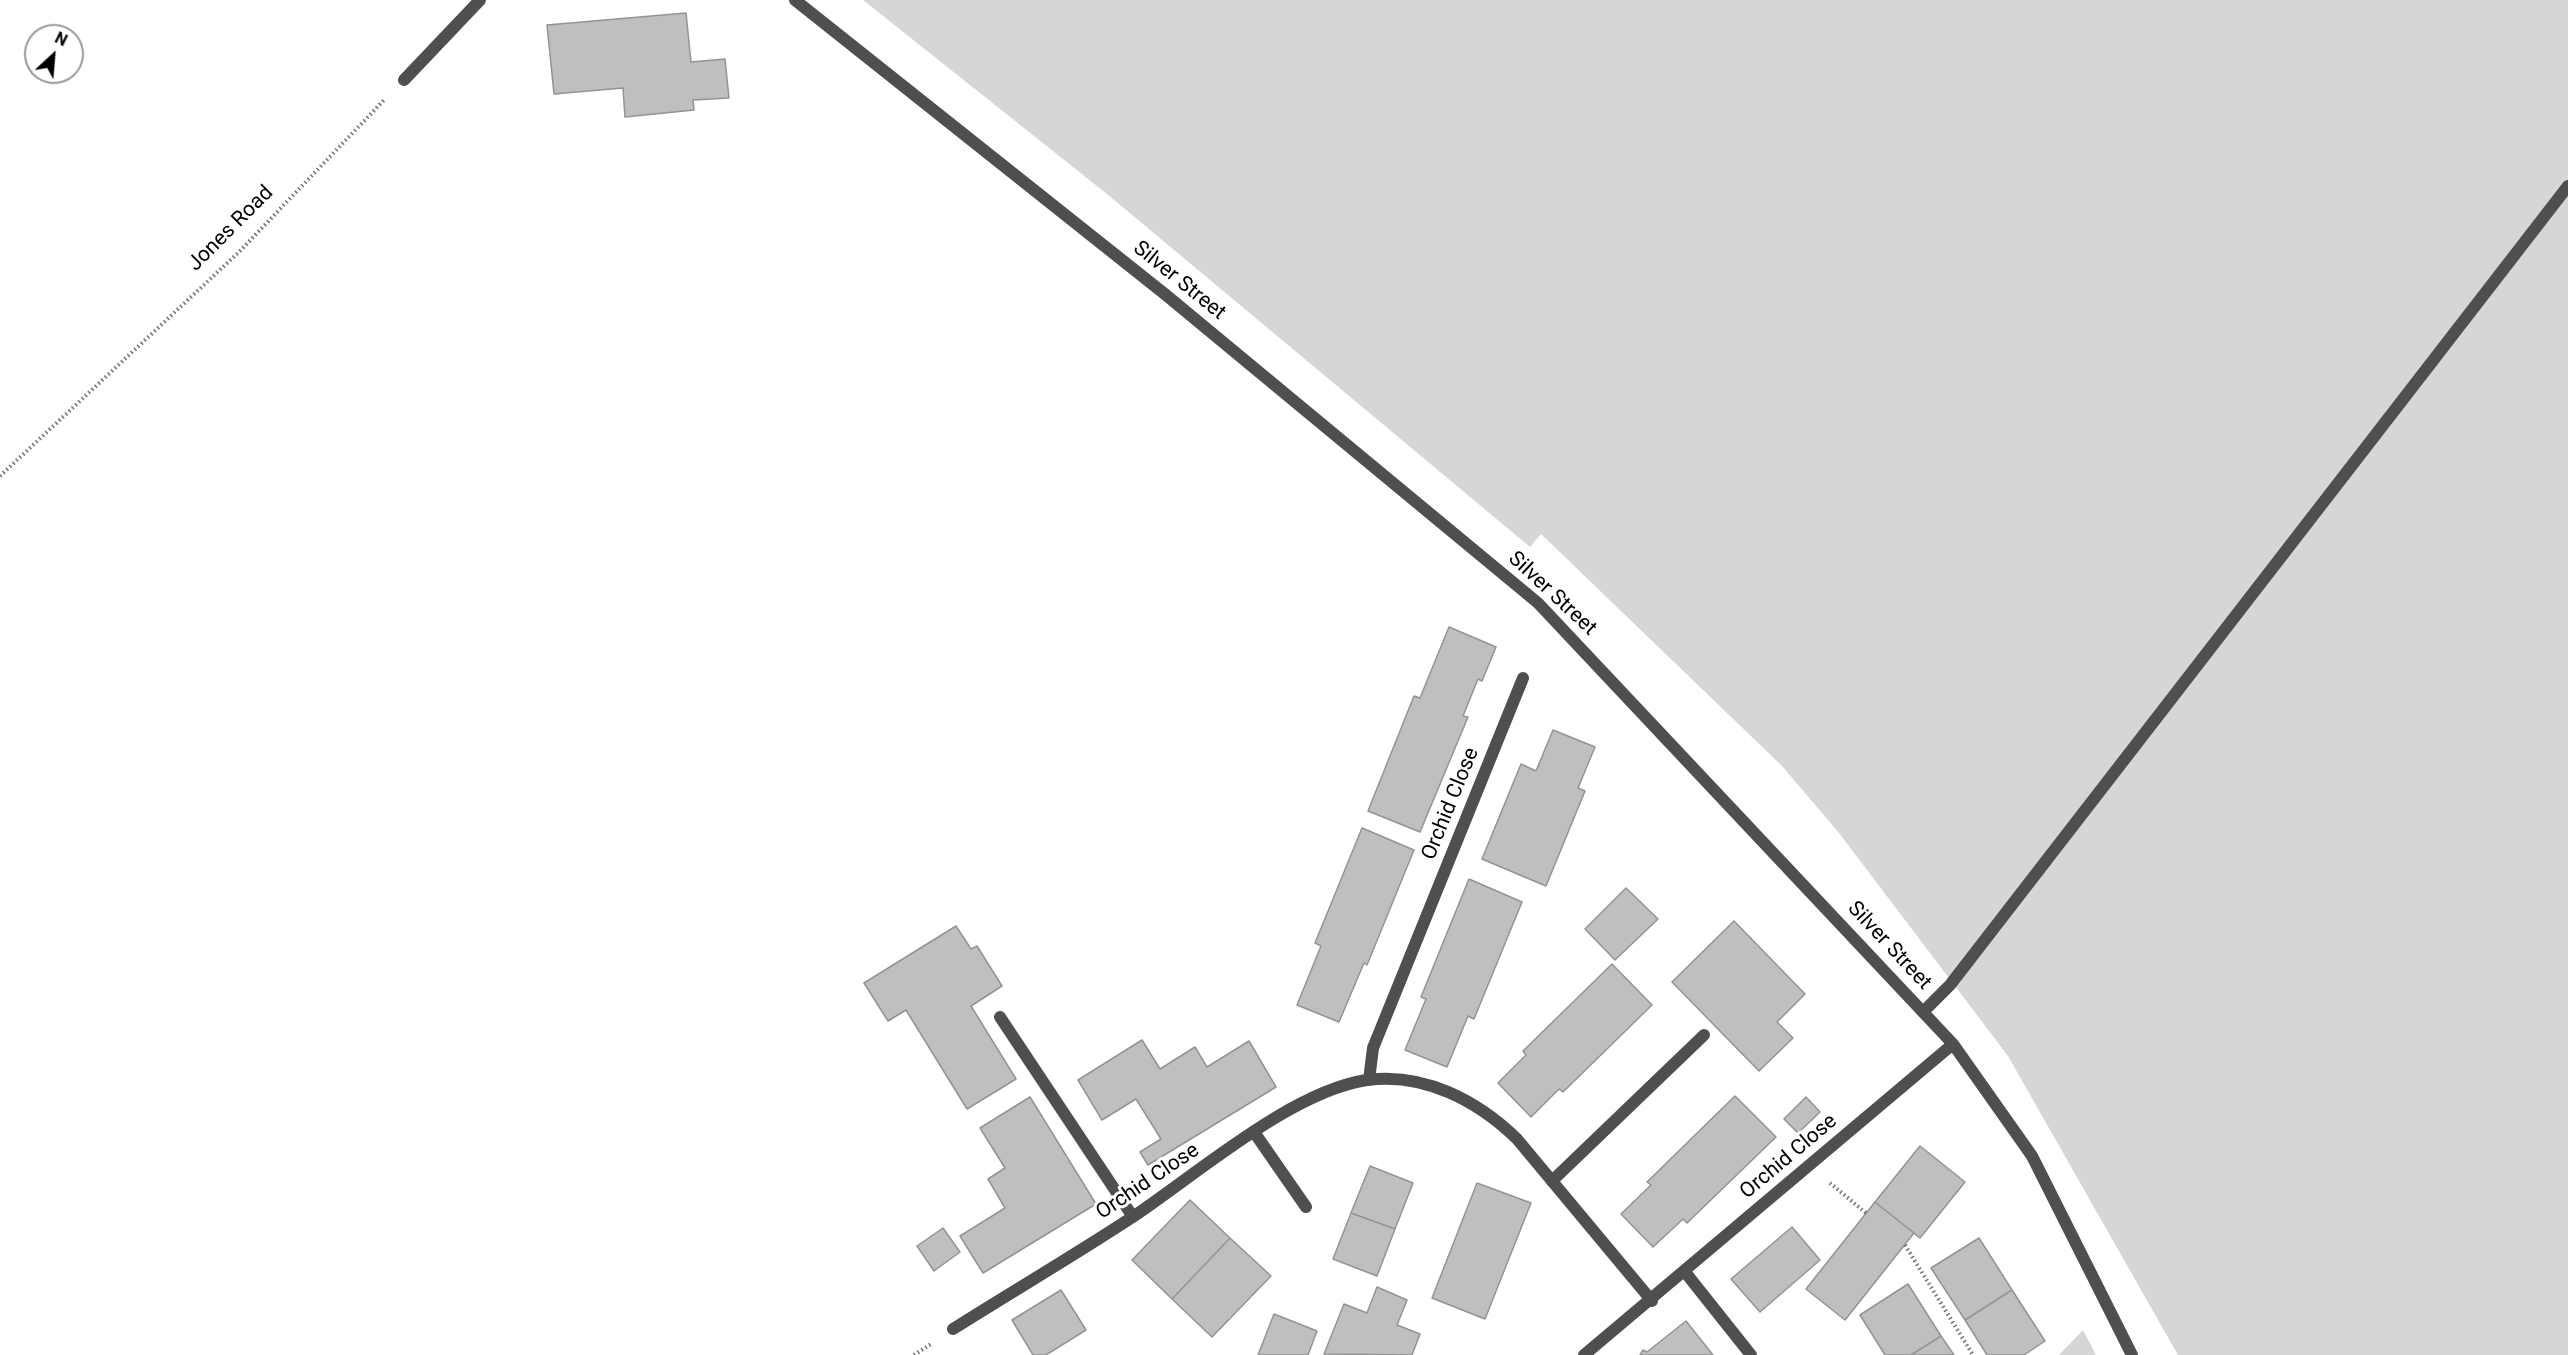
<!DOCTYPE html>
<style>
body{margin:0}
#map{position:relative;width:2568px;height:1355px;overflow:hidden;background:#fff;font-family:Roboto,sans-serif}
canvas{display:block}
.north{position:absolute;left:24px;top:24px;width:60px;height:60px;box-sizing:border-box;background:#fff;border:2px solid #999;border-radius:50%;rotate:26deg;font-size:16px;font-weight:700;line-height:24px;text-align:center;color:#000}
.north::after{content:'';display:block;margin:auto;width:21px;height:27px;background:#000;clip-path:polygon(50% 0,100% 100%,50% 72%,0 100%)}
</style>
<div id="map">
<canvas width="2568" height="1355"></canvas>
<div class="north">N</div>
</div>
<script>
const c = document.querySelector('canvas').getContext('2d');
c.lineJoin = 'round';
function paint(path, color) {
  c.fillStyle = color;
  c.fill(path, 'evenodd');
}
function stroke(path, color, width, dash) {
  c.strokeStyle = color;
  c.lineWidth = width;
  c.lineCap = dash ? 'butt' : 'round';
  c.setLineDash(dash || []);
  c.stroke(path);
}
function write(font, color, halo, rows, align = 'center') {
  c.font = font + ' Roboto,sans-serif';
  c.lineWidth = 6;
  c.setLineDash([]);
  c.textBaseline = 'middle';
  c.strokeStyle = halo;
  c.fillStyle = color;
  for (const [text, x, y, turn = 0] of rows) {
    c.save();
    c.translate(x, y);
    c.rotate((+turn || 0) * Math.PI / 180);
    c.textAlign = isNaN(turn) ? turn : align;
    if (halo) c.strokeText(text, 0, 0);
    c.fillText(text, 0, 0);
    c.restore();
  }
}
paint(new Path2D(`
 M 863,0 L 2568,0 L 2568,1355 L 2178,1355 L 2008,1056 L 1839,833 L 1782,766 L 1541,534 L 1530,547 L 1107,194 Z
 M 2083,1330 L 2096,1355 L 2059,1355 Z`), '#d6d6d6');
const building = new Path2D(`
 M 686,13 L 691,62 L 725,59 L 729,98 L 693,100 L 694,110 L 625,117 L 623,88 L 554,94 L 547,25 Z
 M 1449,627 L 1496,647 L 1482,681 L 1478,679 L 1463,716 L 1468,717 L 1420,832 L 1368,811 L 1414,696 L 1420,698 Z
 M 1553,730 L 1595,747 L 1578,788 L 1585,791 L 1546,886 L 1482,859 L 1521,764 L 1536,771 Z
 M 1362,828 L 1414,850 L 1367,965 L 1364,963 L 1339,1022 L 1297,1005 L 1321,946 L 1315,943 Z
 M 1469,879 L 1522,902 L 1474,1019 L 1468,1016 L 1447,1067 L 1405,1050 L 1426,999 L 1421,997 Z
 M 1626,888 L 1658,919 L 1615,960 L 1585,929 Z
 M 1734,921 L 1805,994 L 1777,1022 L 1793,1038 L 1759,1071 L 1672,982 Z
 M 956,926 L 971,949 L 977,946 L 1002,986 L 971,1006 L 1016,1079 L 967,1109 L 906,1010 L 888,1021 L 864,983 Z
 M 1612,964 L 1652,1005 L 1563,1092 L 1559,1089 L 1531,1117 L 1498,1083 L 1526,1055 L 1523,1051 Z
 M 1142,1040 L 1160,1069 L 1195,1047 L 1207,1067 L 1249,1041 L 1276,1087 L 1148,1165 L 1140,1152 L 1161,1139 L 1136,1099 L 1102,1120 L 1078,1080 Z
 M 1735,1096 L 1776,1137 L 1687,1223 L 1683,1219 L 1653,1247 L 1621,1214 L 1651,1185 L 1647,1182 Z
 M 1030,1097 L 1096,1204 L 983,1273 L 960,1236 L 1005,1208 L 988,1179 L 1005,1168 L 980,1128 Z
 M 1806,1097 L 1820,1112 L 1798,1133 L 1784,1119 Z
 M 1920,1146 L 1965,1182 L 1920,1238 L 1875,1202 Z
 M 1370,1166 L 1413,1183 L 1395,1229 L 1351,1213 Z
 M 1477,1183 L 1531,1203 L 1485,1319 L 1432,1298 Z
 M 1190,1200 L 1230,1238 L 1172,1299 L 1132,1260 Z
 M 1875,1202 L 1914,1233 L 1845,1320 L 1806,1289 Z
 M 1351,1213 L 1395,1229 L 1377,1276 L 1333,1259 Z
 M 1792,1227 L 1820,1260 L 1760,1312 L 1731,1279 Z
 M 943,1228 L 960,1252 L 934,1271 L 917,1246 Z
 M 1230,1238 L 1271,1276 L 1212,1337 L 1172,1299 Z
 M 1979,1238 L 2012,1290 L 1965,1320 L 1931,1268 Z
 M 1908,1284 L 1941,1336 L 1911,1355 L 1885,1355 L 1860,1315 Z
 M 1377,1287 L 1407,1300 L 1397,1325 L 1420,1334 L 1412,1355 L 1324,1354 L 1344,1304 L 1367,1313 Z
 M 1061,1290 L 1086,1330 L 1046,1355 L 1033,1355 L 1012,1320 Z
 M 2012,1290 L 2045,1341 L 2024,1355 L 1987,1355 L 1965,1320 Z
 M 1274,1314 L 1317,1331 L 1308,1355 L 1258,1355 Z
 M 1686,1321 L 1713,1355 L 1640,1355 L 1643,1350 L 1647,1352 Z
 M 1941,1336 L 1954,1355 L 1911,1355 Z`);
paint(building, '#bfbfbf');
stroke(building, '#939393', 1.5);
stroke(new Path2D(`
 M 0,476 L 239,252 L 385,99
 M 1830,1183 L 1866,1213
 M 1905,1245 L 1973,1355
 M 914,1355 L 931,1344`), '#717171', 4, [1.5, 3]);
stroke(new Path2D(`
 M 1923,1012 L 1950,985 L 2568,186
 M 1552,1181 L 1704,1035
 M 1685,1272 L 1751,1355`), '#4f4f4f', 12);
stroke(new Path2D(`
 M 795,0 L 1166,295 L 1538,603 L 1953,1044 L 2032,1156 L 2132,1355
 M 404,80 L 480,0
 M 1000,1017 L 1133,1217
 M 1369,1080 L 1373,1048 L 1523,678
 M 1254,1132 L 1306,1207
 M 953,1329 C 1013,1291 1075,1255 1134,1216 C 1198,1173 1292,1091 1367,1080 C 1424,1072 1478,1101 1517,1139 L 1652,1301
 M 1584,1355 L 1953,1044`), '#4f4f4f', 12);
write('21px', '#000', '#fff', [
 ["Jones Road",231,229,-45],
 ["Silver Street",1179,281,39],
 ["Silver Street",1552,594,43],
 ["Orchid Close",1451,804,-68],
 ["Silver Street",1889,946,47],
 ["Orchid Close",1789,1157,-40],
 ["Orchid Close",1148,1182,-34]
]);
</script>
